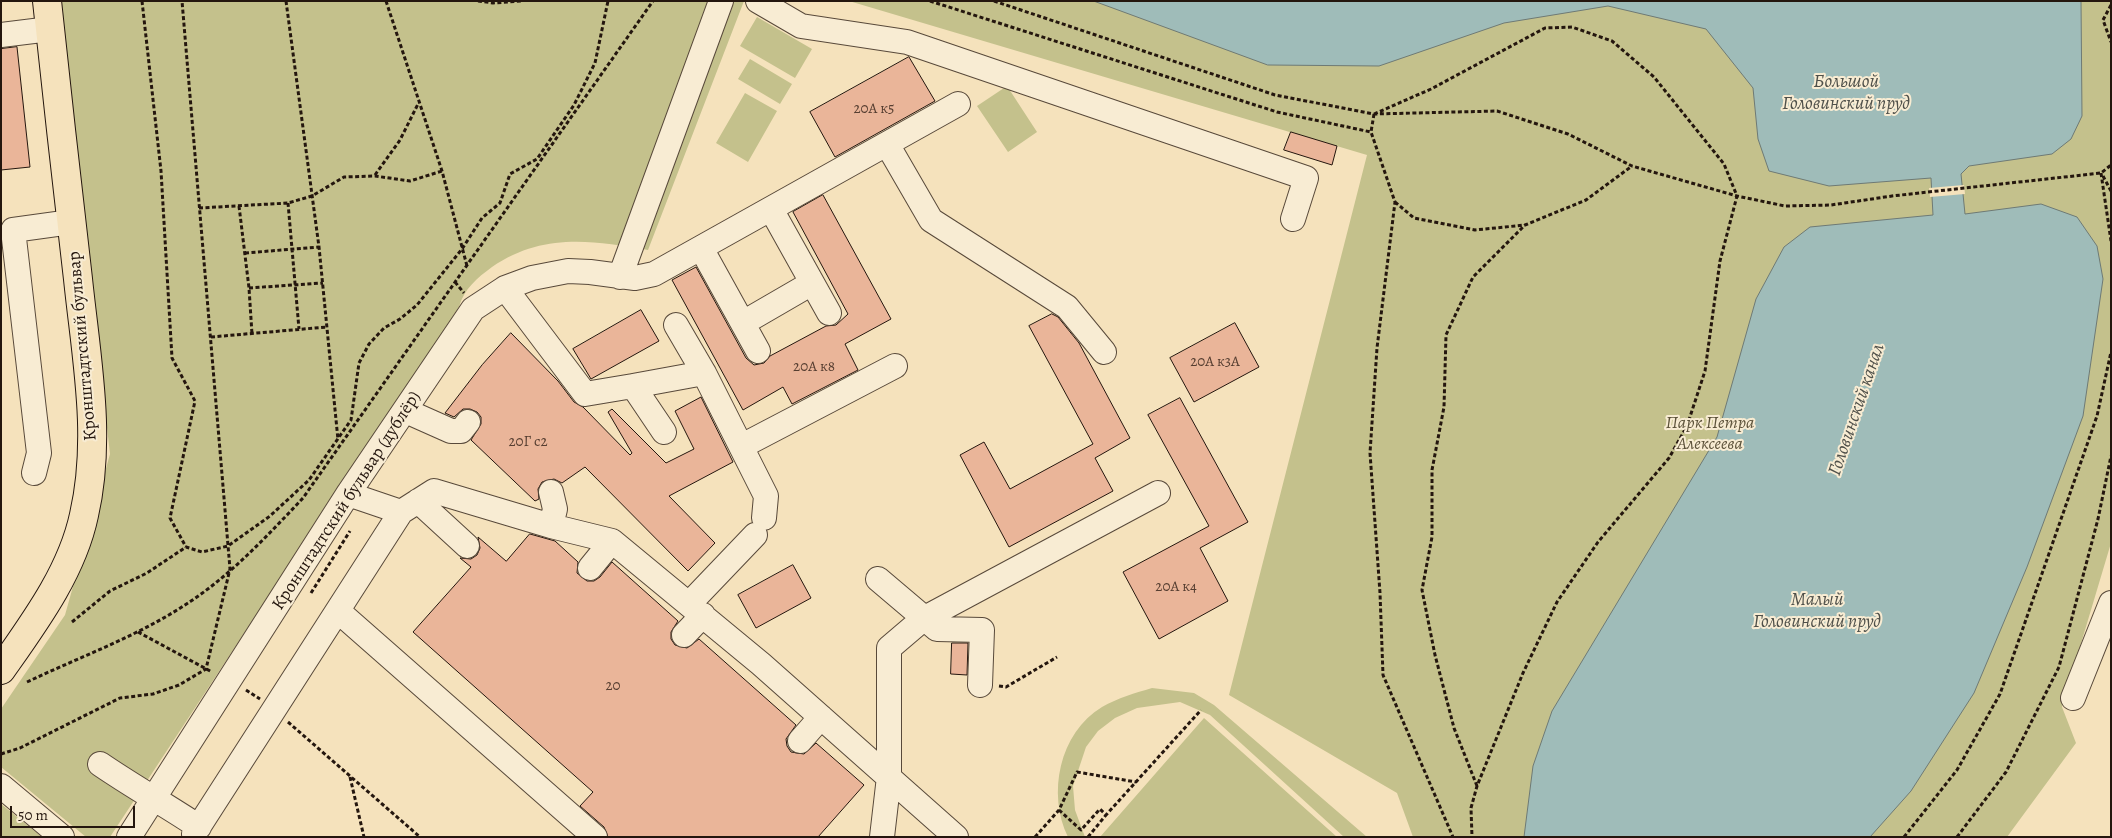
<!DOCTYPE html>
<meta charset="utf-8">
<style>
body{margin:0}
#map{position:relative;width:2112px;height:838px;overflow:hidden;background:#f5e2bc;font-family:Alegreya,serif}
canvas{display:block}
.frame{position:absolute;inset:0;border:2px solid #24160e;pointer-events:none}
.scale{position:absolute;left:10px;top:806px;width:125px;height:22px;box-sizing:border-box;border:2px solid #24160e;border-top:0;padding-left:6px;font-size:15px;line-height:18px;white-space:nowrap;color:#24160e;-webkit-text-stroke:4px #f8ecd3;paint-order:stroke}
</style>
<div id="map">
<canvas width="2112" height="838"></canvas>
<div class="frame"></div>
<div class="scale">50 m</div>
</div>
<script>
const c = document.querySelector('canvas').getContext('2d');
c.lineJoin = 'round';
function paint(path, color) {
  c.fillStyle = color;
  c.fill(path, 'evenodd');
}
function stroke(path, color, width, dash) {
  c.strokeStyle = color;
  c.lineWidth = width;
  c.lineCap = dash ? 'butt' : 'round';
  c.setLineDash(dash || []);
  c.stroke(path);
}
function write(font, color, halo, rows, align = 'center') {
  c.font = font + ' Alegreya,serif';
  c.lineWidth = 4;
  c.setLineDash([]);
  c.textBaseline = 'middle';
  c.strokeStyle = halo;
  c.fillStyle = color;
  for (const [text, x, y, turn = 0] of rows) {
    c.save();
    c.translate(x, y);
    c.rotate((+turn || 0) * Math.PI / 180);
    c.textAlign = isNaN(turn) ? turn : align;
    if (halo) c.strokeText(text, 0, 0);
    c.fillText(text, 0, 0);
    c.restore();
  }
}
paint(new Path2D(`
 M 59,1 L 744,1 L 648,250 C 591,240 542,233 492,267 C 477,278 464,289 459,307 L 110,837 L 86,837 L 1,767 L 1,709 L 65,615 L 110,454 Z
 M 849,1 L 2111,1 L 2111,543 L 2062,707 L 2076,743 L 2007,837 L 1413,837 L 1397,793 L 1229,695 L 1367,155 Z
 M 757,17 L 812,49 L 795,78 L 740,46 Z
 M 750,59 L 792,84 L 780,104 L 738,79 Z
 M 1007,86 L 1037,132 L 1008,152 L 977,106 Z
 M 745,93 L 777,111 L 748,162 L 716,143 Z
 M 1152,688 L 1194,693 L 1214,705 L 1367,837 L 1344,837 L 1210,715 L 1180,702 L 1137,708 L 1115,718 L 1098,731 L 1086,747 L 1073,786 L 1075,810 L 1085,837 L 1068,837 C 1047,794 1059,733 1102,707 C 1118,698 1135,693 1152,688 Z
 M 1204,718 L 1337,837 L 1100,837 Z
 M 1,804 L 42,837 L 1,837 Z`), '#c4c18c');
const water = new Path2D(`
 M 1094,1 L 2081,1 L 2082,116 L 2071,139 L 2052,154 L 1969,166 L 1961,174 L 1965,214 L 2041,204 L 2077,217 L 2097,246 L 2103,279 L 2083,416 L 2027,567 L 1974,693 L 1911,791 L 1870,837 L 1524,837 L 1533,766 L 1552,711 L 1717,437 L 1756,299 L 1784,247 L 1810,227 L 1933,215 L 1931,178 L 1829,186 L 1769,171 L 1758,139 L 1753,88 L 1706,29 L 1608,6 L 1504,23 L 1379,66 L 1268,65 Z`);
paint(water, '#9fbcb9');
stroke(water, '#6e7a75', 1);
paint(new Path2D(`
 M 1964,185 L 1965,194 L 1930,197 L 1929,188 Z`), '#f5e2bc');
const building = new Path2D(`
 M 17,47 L 30,167 L 1,170 L 1,49 Z
 M 909,57 L 935,101 L 835,157 L 810,112 Z
 M 1291,132 L 1337,146 L 1332,165 L 1284,150 Z
 M 823,195 L 891,319 L 845,344 L 858,370 L 792,404 L 783,387 L 743,410 L 672,280 L 696,267 L 746,358 L 754,365 L 764,363 L 770,356 L 826,326 L 836,325 L 848,314 L 793,212 Z
 M 641,310 L 659,341 L 591,379 L 573,349 Z
 M 1052,314 L 1058,317 L 1079,343 L 1130,438 L 1095,458 L 1113,491 L 1009,547 L 960,455 L 984,442 L 1010,489 L 1093,444 L 1029,326 Z
 M 1235,323 L 1259,367 L 1194,402 L 1170,358 Z
 M 511,333 L 558,381 L 574,402 L 583,407 L 630,455 L 632,453 L 608,412 L 612,409 L 666,463 L 694,449 L 675,411 L 701,397 L 733,462 L 669,496 L 715,543 L 688,571 L 585,467 L 562,483 L 554,479 L 542,482 L 538,489 L 539,499 L 535,501 L 471,440 L 481,424 L 481,417 L 477,412 L 470,409 L 463,409 L 454,417 L 445,413 L 482,365 Z
 M 1180,398 L 1248,522 L 1200,548 L 1228,601 L 1159,639 L 1123,572 L 1209,526 L 1148,415 Z
 M 530,534 L 555,541 L 578,562 L 577,573 L 587,581 L 594,581 L 600,577 L 612,562 L 678,621 L 671,632 L 671,639 L 675,645 L 687,648 L 699,639 L 796,725 L 786,739 L 787,746 L 791,752 L 804,754 L 816,743 L 864,785 L 818,837 L 608,837 L 604,827 L 580,806 L 593,792 L 413,632 L 471,567 L 460,558 L 471,559 L 477,555 L 480,548 L 478,537 L 506,561 Z
 M 793,565 L 811,598 L 756,628 L 738,595 Z
 M 952,643 L 968,643 L 967,675 L 951,674 Z`);
paint(building, '#eab599');
stroke(building, '#24160e', 1);
const minor = new Path2D(`
 M 758,1 L 801,26 L 907,42 L 1306,178 L 1293,219
 M 1,35 L 50,29
 M 887,144 L 931,220 L 1067,307 L 1104,352
 M 771,209 L 829,313
 M 701,248 L 758,351
 M 620,277 L 721,1
 M 505,288 L 585,394 L 633,386 L 664,432
 M 743,323 L 812,283
 M 676,325 L 704,373 L 766,496 L 764,518
 M 633,386 L 704,373
 M 406,411 L 451,431 L 461,431 L 468,422
 M 742,446 L 895,366
 M 34,473 L 39,453 L 13,230 L 71,222
 M 551,492 L 555,509 L 551,526
 M 348,494 L 401,512
 M 418,501 L 467,546
 M 590,568 L 612,541
 M 878,579 L 937,629 L 982,630 L 980,685
 M 690,603 L 755,535
 M 338,611 L 595,837
 M 684,635 L 703,615
 M 2073,698 L 2111,603
 M 800,741 L 821,717
 M 100,764 C 132,786 166,805 199,827
 M 1,786 L 62,837
 M 194,834 L 401,512 L 434,491 L 551,526 L 612,541 L 761,664 L 956,837
 M 129,837 L 348,494 L 473,309 L 505,288 L 532,278 L 568,271 L 590,272 L 635,278 L 654,274 L 958,104
 M 882,837 L 889,777 L 889,648 L 923,619 L 1158,493`);
const major = new Path2D(`
 M 1,670 C 34,623 72,572 84,515 C 102,437 86,357 78,279 C 67,186 57,94 47,1`);
stroke(minor, '#58493a', 26);
stroke(major, '#24160e', 30);
stroke(new Path2D(`
 M 142,1 L 161,171 L 172,358 L 195,401 L 170,518 L 186,547
 M 286,1 L 319,247 L 338,440
 M 386,1 L 442,171 L 467,266
 M 478,1 L 493,3 L 522,1
 M 930,1 L 1277,112 L 1371,132
 M 994,1 L 1275,95 L 1374,114 L 1497,111 L 1568,134 L 1632,166 L 1737,196 L 1785,206 L 1831,205 L 1892,196 L 2101,173 L 2111,165
 M 2111,5 L 2103,20 L 2111,42
 M 1374,114 L 1431,89 L 1545,28 L 1572,27 L 1612,41 L 1654,77 L 1724,164 L 1737,196 L 1720,261 L 1705,371 L 1687,426 L 1669,458 L 1598,542 L 1557,602 L 1523,673 L 1477,786 L 1471,808 L 1472,837
 M 1374,114 L 1371,132 L 1395,202 L 1377,348 L 1370,453 L 1380,593 L 1383,675 L 1453,837
 M 2101,173 L 2111,241
 M 375,175 L 400,140 L 418,104
 M 2103,176 L 2111,191
 M 1395,202 L 1414,218 L 1475,230 L 1525,225 L 1586,200 L 1632,166
 M 288,203 L 299,329
 M 239,206 L 249,288 L 252,334
 M 199,208 L 288,203 L 312,196 L 344,177 L 375,176 L 410,181 L 442,171
 M 245,253 L 319,247
 M 455,282 L 464,293
 M 249,288 L 323,283
 M 211,337 L 327,327
 M 311,593 L 350,531
 M 72,622 L 110,591 L 147,573 L 186,547 L 202,552 L 228,546 L 270,516 L 309,480 L 351,420 L 359,363 L 369,344 L 384,328 L 400,319 L 417,305 L 462,249 L 482,218 L 500,203 L 510,174 L 537,159 L 574,105 L 595,63 L 608,1
 M 138,632 L 212,672
 M 27,682 C 82,656 141,635 191,601 C 233,573 269,534 303,498 L 653,1
 M 999,686 L 1006,687 L 1057,657
 M 246,690 L 260,699
 M 288,722 L 420,837
 M 1,754 L 20,748 L 120,698 L 153,694 L 179,685 L 206,669 L 230,569 L 182,1
 M 350,777 L 364,837
 M 1477,786 L 1454,728 L 1435,655 L 1422,590 L 1432,537 L 1432,470 L 1444,407 L 1446,335 L 1473,277 L 1525,225
 M 1059,810 L 1081,830 L 1100,809 L 1106,815 L 1201,710
 M 1035,837 L 1059,810 L 1077,772 L 1136,782
 M 1088,837 L 1106,815
 M 1904,837 L 1957,770 L 2000,694 L 2097,416 L 2111,352
 M 1957,837 L 2006,772 L 2059,667 L 2098,519 L 2111,456`), '#24160e', 3, [4, 2.5]);
stroke(minor, '#f8ecd3', 24);
stroke(major, '#f5e2bc', 28);
write('15px', '#563e31', null, [
 ["20А к5",874,109],
 ["20А к3А",1215,362],
 ["20А к8",814,367],
 ["20Г с2",528,442],
 ["20А к4",1176,587],
 ["20",613,686]
]);
write('18px', '#24160e', '#f8ecd3', [
 ["Кронштадтский бульвар",83,346,-95],
 ["Кронштадтский бульвар (дублёр)",347,501,-57]
]);
write('italic 18px', '#5c523a', '#f8ecd3', [
 ["Парк Петра",1710,424],
 ["Алексеева",1710,445]
]);
write('italic 19px', '#4f504a', '#f8ecd3', [
 ["Большой",1846,82],
 ["Головинский пруд",1846,104],
 ["Головинский канал",1857,410,-71],
 ["Малый",1817,600],
 ["Головинский пруд",1817,622]
]);
</script>
